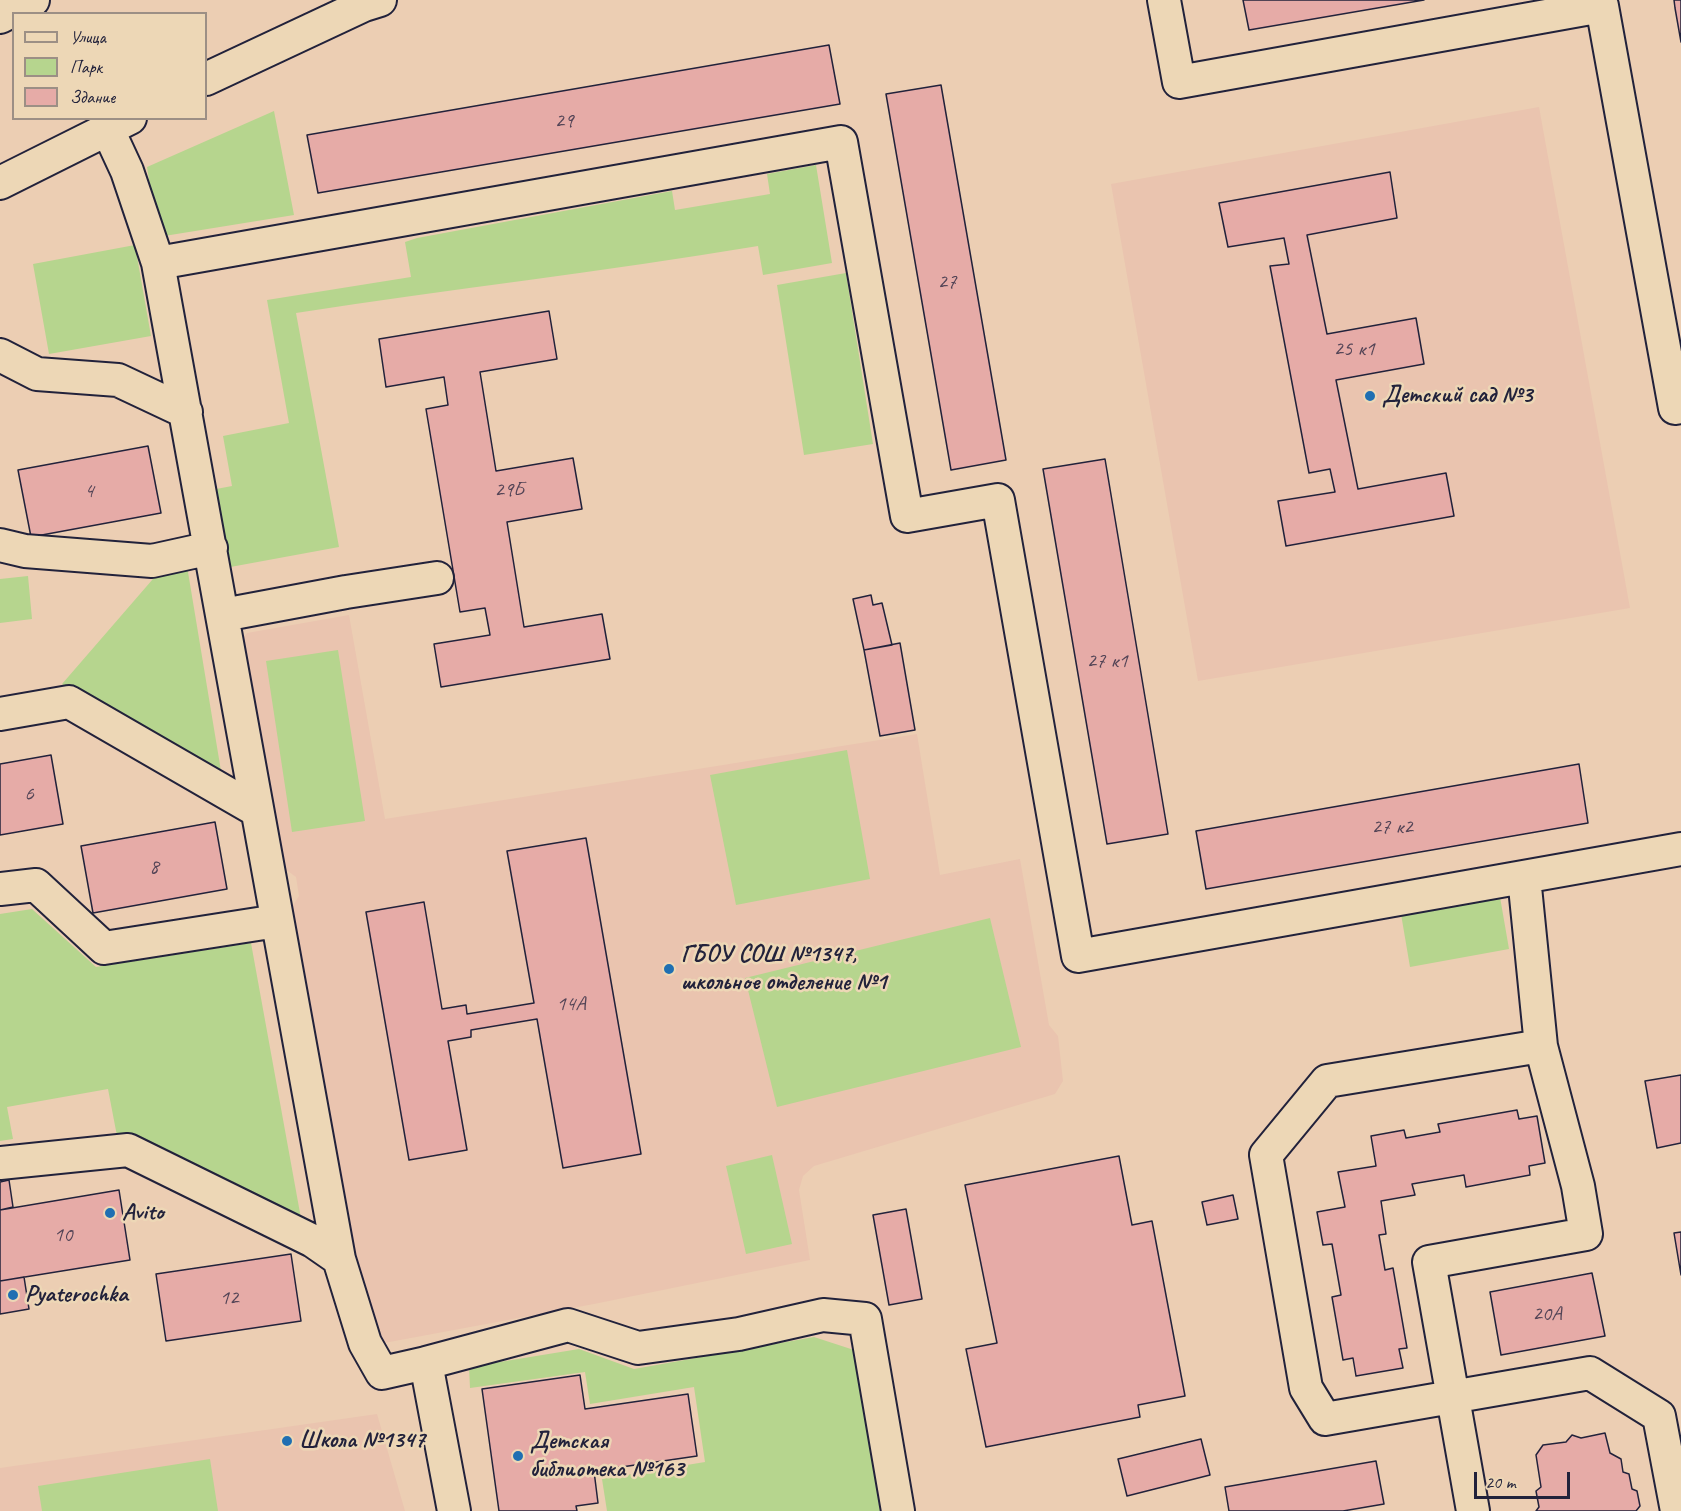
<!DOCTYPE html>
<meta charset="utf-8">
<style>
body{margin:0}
#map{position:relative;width:1681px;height:1511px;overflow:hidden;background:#ecceb3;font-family:Caveat,sans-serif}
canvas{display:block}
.legend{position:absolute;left:12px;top:12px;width:195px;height:108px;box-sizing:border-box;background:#edd7b6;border:2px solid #9c8f85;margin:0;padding:8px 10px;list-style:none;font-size:18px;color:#22223b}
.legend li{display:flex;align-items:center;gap:12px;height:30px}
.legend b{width:30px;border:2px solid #9c8f85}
.scale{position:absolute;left:1474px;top:1472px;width:96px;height:27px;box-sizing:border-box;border:3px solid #22223b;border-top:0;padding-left:8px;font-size:18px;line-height:21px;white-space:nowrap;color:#22223b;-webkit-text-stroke:4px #edd7b6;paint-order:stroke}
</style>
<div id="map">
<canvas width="1681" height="1511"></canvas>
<ul class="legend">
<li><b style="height:8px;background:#edd7b6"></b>Улица</li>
<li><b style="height:16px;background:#b6d58e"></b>Парк</li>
<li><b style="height:16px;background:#e6aba7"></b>Здание</li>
</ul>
<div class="scale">20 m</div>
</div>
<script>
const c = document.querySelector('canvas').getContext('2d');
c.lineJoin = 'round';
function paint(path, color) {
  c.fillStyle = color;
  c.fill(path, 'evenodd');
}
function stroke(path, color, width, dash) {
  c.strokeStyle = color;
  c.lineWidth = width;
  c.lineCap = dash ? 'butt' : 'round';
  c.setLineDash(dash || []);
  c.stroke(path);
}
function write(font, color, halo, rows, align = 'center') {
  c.font = font + ' Caveat,sans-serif';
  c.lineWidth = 5;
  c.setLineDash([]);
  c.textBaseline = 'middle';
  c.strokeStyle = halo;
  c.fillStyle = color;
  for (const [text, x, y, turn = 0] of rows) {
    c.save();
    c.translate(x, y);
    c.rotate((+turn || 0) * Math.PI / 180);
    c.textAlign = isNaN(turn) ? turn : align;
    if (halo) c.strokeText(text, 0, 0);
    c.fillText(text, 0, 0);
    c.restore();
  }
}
paint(new Path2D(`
 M 1539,107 L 1630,608 L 1198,681 L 1111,184 Z
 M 349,615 L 385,819 L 917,734 L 940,875 L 1020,859 L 1049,1025 L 1058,1036 L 1063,1081 L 1055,1094 L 814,1166 L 803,1176 L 799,1190 L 810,1260 L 594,1304 L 384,1343 L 365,1315 L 288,913 L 299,896 L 296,877 L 281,866 L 238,644 L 247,633 Z
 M 377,1414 L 405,1511 L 0,1511 L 0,1468 Z`), '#eac4af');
paint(new Path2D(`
 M 274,111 L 294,215 L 158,237 L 147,167 Z
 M 816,165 L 832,263 L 763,275 L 758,246 C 604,272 450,289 296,313 L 339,547 L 225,568 L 211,490 L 232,486 L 223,436 L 289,423 L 267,300 L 411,277 L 405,242 L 417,238 L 672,191 L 675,210 L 770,194 L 767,174 Z
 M 135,245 L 151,336 L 49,354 L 33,264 Z
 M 846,273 L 873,444 L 804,455 L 777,285 Z
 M 187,566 L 222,777 L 62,684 L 159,572 Z
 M 28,576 L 32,619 L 0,623 L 0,579 Z
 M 338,650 L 365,821 L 292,832 L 266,661 Z
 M 847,750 L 870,879 L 736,905 L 710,775 Z
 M 1500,897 L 1509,949 L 1410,967 L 1401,914 Z
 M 32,909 L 96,967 L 251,943 L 302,1224 L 117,1136 L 108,1089 L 7,1107 L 13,1139 L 0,1141 L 0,914 Z
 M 990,918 L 1021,1047 L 777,1107 L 745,978 Z
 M 772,1155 L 792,1244 L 746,1254 L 726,1166 Z
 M 814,1337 L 857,1351 L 880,1511 L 607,1511 L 602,1479 L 705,1462 L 694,1387 L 590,1404 L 585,1372 L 470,1388 L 469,1367 L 579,1349 L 634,1369 Z
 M 210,1459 L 218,1511 L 42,1511 L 38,1486 Z`), '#b6d58e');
const building = new Path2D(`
 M 1243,0 L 1424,0 L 1249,30 Z
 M 1674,0 L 1681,0 L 1681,42 L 1675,8 Z
 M 829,45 L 840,104 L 318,193 L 307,135 Z
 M 941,85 L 1006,460 L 951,470 L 886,94 Z
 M 1390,172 L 1397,218 L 1307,235 L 1327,334 L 1416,318 L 1424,364 L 1336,380 L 1358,489 L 1446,473 L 1454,516 L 1286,546 L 1278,501 L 1335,492 L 1330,469 L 1309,473 L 1270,266 L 1289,264 L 1284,238 L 1228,247 L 1219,203 Z
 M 549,311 L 557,359 L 480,372 L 496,471 L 573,458 L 582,509 L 507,522 L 524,627 L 602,614 L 610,659 L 441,687 L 434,644 L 490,635 L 485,608 L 460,612 L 426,409 L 448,405 L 444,377 L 386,387 L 379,339 Z
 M 148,446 L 161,513 L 31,537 L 18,470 Z
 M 1105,459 L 1168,834 L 1107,844 L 1043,469 Z
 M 871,595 L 873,605 L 882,603 L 892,645 L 864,650 L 853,599 Z
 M 900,643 L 915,730 L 880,736 L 864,650 Z
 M 51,755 L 63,824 L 0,835 L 0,764 Z
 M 1579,764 L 1588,823 L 1206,889 L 1196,831 Z
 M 215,822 L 227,889 L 93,913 L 81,846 Z
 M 586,838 L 641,1154 L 563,1168 L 537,1019 L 471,1030 L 471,1037 L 448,1041 L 467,1150 L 409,1160 L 366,912 L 424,902 L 442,1009 L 466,1005 L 467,1014 L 534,1003 L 507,851 Z
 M 1681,1075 L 1681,1143 L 1657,1148 L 1645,1081 Z
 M 1517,1110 L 1519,1119 L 1537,1116 L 1545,1163 L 1529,1166 L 1530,1175 L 1466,1187 L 1464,1175 L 1412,1184 L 1415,1195 L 1381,1201 L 1386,1234 L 1379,1235 L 1385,1270 L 1393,1268 L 1407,1348 L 1399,1349 L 1403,1368 L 1356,1376 L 1353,1358 L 1343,1360 L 1332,1297 L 1341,1295 L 1332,1244 L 1323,1245 L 1317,1212 L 1345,1207 L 1338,1172 L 1376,1166 L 1371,1136 L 1404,1130 L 1406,1138 L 1440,1132 L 1438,1124 Z
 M 1119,1156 L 1132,1225 L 1152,1221 L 1185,1396 L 1138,1405 L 1140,1417 L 986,1447 L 966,1349 L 997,1343 L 965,1185 Z
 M 9,1180 L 13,1207 L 0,1210 L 0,1182 Z
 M 119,1190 L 130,1260 L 0,1281 L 0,1210 Z
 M 1233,1195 L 1238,1219 L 1207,1225 L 1202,1202 Z
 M 906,1209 L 922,1299 L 889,1305 L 873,1215 Z
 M 1681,1232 L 1681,1275 L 1674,1233 Z
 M 291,1254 L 301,1321 L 166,1341 L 156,1274 Z
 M 1592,1273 L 1605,1336 L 1501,1355 L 1490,1292 Z
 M 24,1277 L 29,1309 L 0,1314 L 0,1281 Z
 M 580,1375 L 585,1409 L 688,1394 L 697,1456 L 594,1471 L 598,1503 L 576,1506 L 577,1511 L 499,1511 L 482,1389 Z
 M 1605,1433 L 1610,1453 L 1621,1459 L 1623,1472 L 1629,1474 L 1632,1489 L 1637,1491 L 1640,1506 L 1636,1511 L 1536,1511 L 1539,1507 L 1536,1491 L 1541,1487 L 1536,1455 L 1543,1445 L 1566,1442 L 1572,1435 L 1581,1438 Z
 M 1201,1439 L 1210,1475 L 1127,1496 L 1118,1459 Z
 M 1376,1461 L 1384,1504 L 1343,1511 L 1229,1511 L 1225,1487 Z`);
paint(building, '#e6aba7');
stroke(building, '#22223b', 1.5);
const minor = new Path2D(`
 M 1164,0 L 1179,82 L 1602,6 L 1675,408 L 1681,407
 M 0,17 L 33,0
 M 206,79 L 364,5 L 380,0
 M 108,130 L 127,171 L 158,263 L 339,1259 L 365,1343 L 382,1373 L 426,1363 L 454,1511
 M 0,183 L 130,118
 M 158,263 L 841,142 L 907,516 L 998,500 L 1078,956 L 1681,849
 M 0,355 L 37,374 L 118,380 L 186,412
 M 0,545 L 25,551 L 152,561 L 211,548
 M 223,615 L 346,592 L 437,578
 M 0,714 L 69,702 L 256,810
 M 1524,877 L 1541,1046
 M 0,889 L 36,885 L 104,948 L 277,921
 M 0,1163 L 128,1150 L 313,1241 L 339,1259
 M 426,1363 L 568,1325 L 638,1348 L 739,1334 L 823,1315 L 865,1319 L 898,1511
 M 1473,1511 L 1429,1262 L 1586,1234 L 1578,1186 L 1541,1046 L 1327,1081 L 1266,1155 L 1306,1388 L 1325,1419 L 1590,1373 L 1659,1416 L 1677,1511`);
stroke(minor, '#22223b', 36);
stroke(minor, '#edd7b6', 32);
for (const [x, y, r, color] of [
 [1370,396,6,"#1f6fb2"],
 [669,969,6,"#1f6fb2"],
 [110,1213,6,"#1f6fb2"],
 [13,1295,6,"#1f6fb2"],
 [287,1441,6,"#1f6fb2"],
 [518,1456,6,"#1f6fb2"]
]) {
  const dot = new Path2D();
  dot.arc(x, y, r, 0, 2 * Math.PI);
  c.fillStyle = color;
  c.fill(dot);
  stroke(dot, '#edd7b6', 2);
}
write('21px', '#534456', null, [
 ["29",564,121],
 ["27",947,282],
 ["25 к1",1354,349],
 ["29Б",509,490],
 ["4",89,491],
 ["27 к1",1107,661],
 ["6",29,794],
 ["27 к2",1392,827],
 ["8",154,867],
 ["14А",571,1004],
 ["10",63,1235],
 ["12",229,1298],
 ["20А",1547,1314]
]);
write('bold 24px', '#22223b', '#edd7b6', [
 ["Детский сад №3",1382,396],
 ["ГБОУ СОШ №1347,",681,955],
 ["школьное отделение №1",681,983],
 ["Avito",122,1213],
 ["Pyaterochka",25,1295],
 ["Школа №1347",299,1441],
 ["Детская",530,1442],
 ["библиотека №163",530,1470]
], 'left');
</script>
